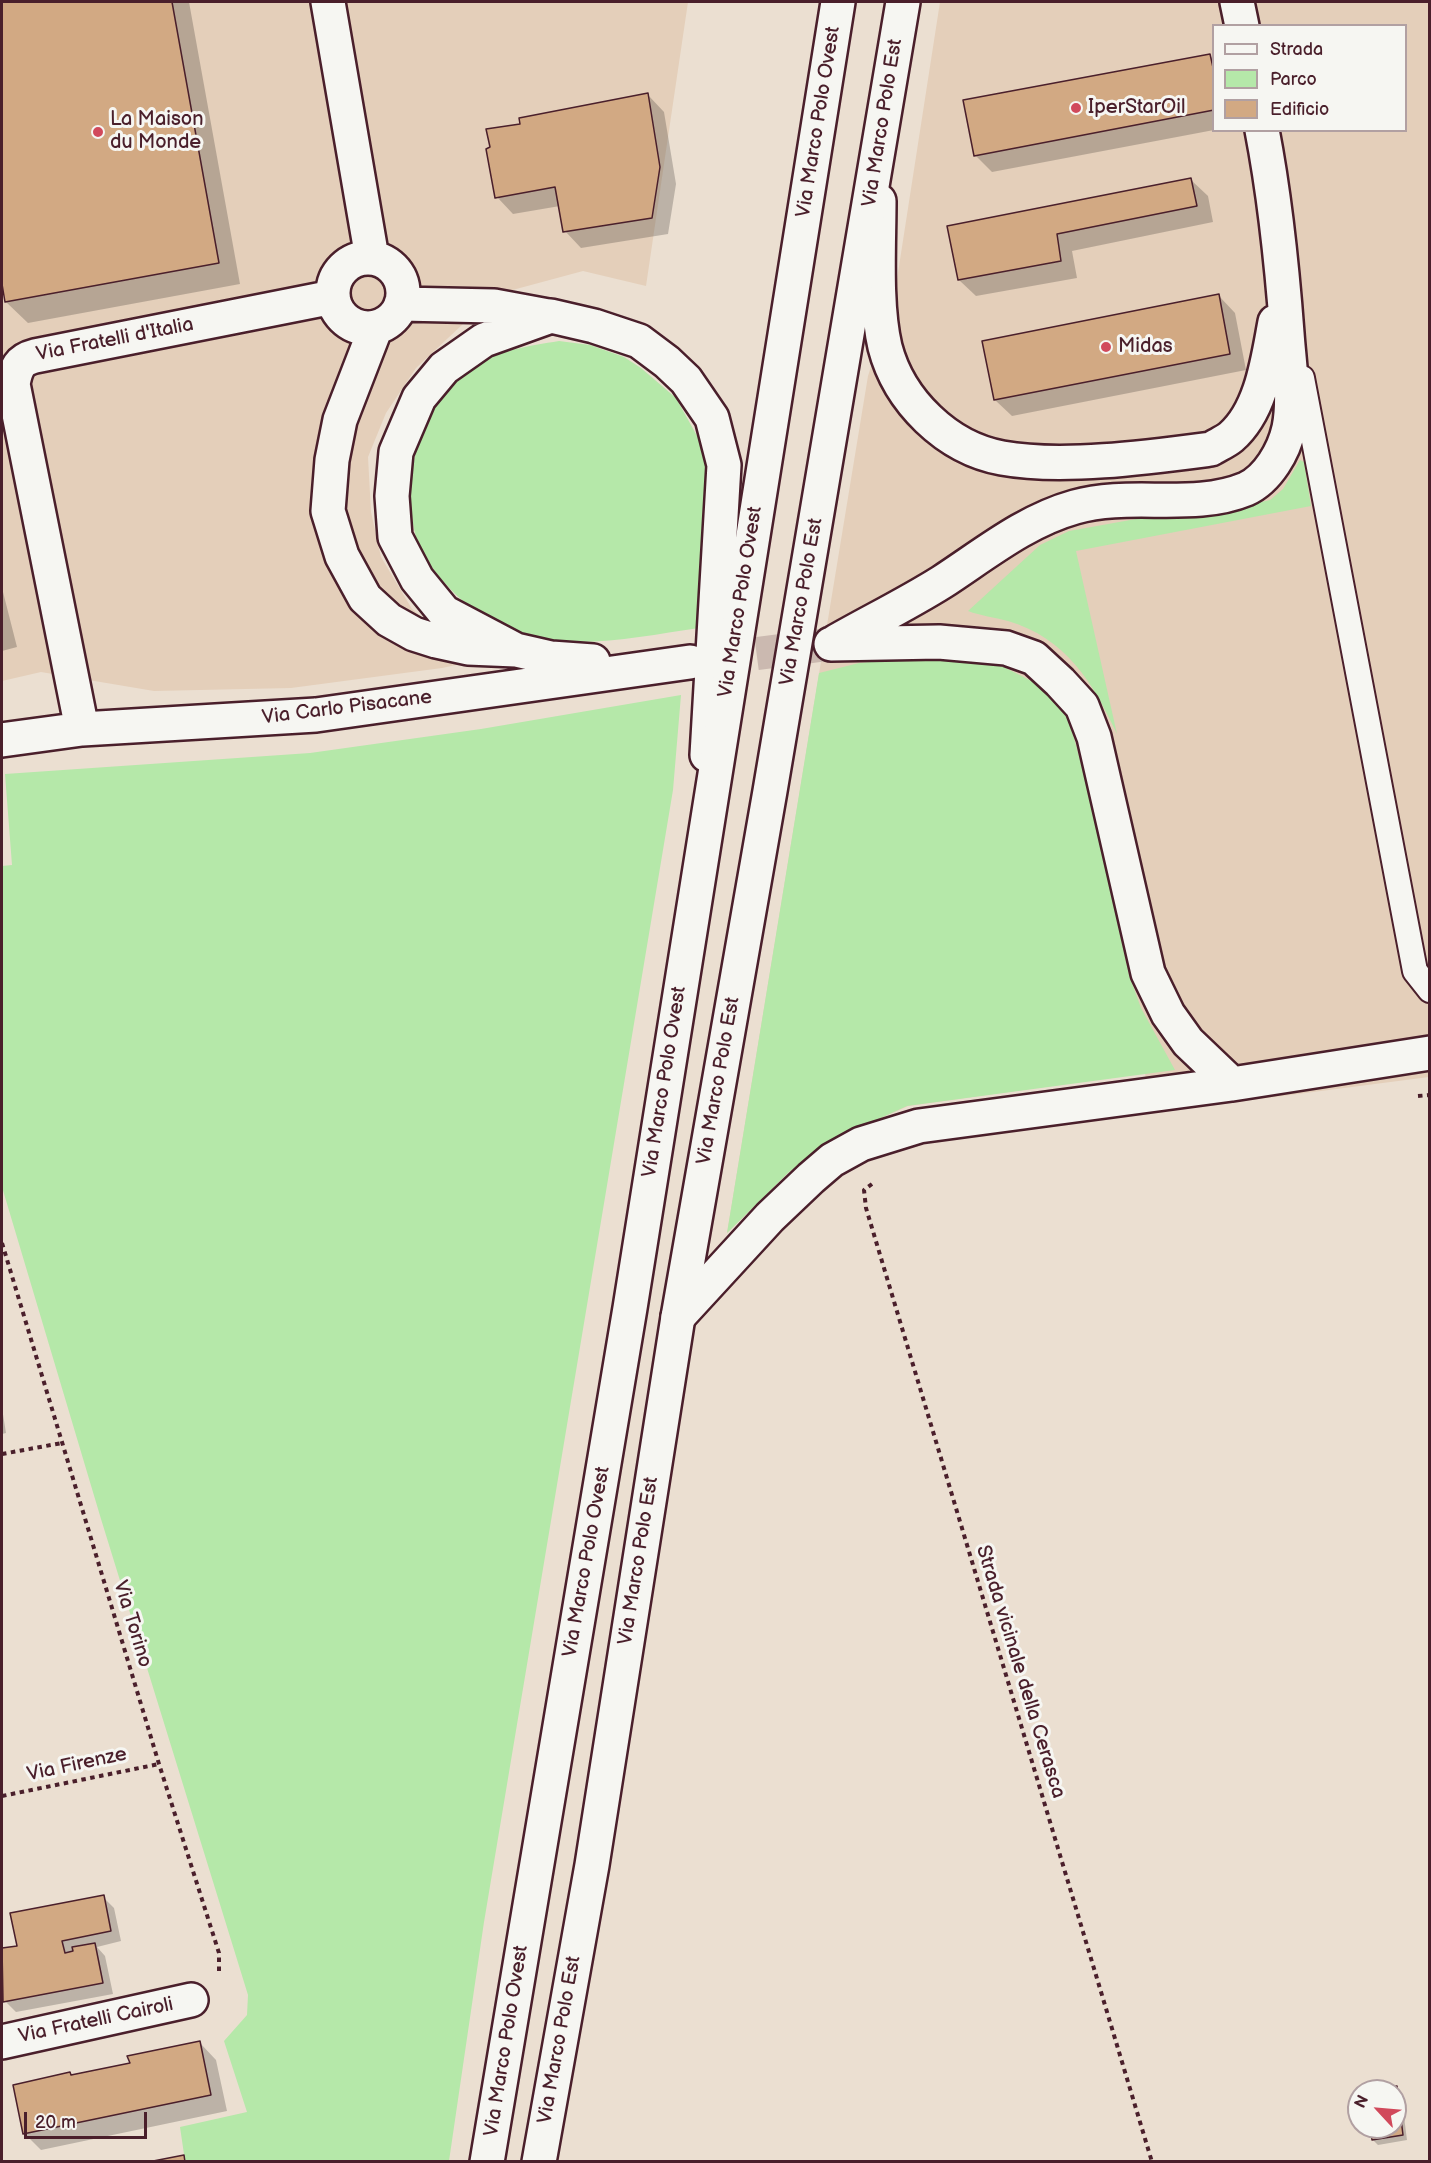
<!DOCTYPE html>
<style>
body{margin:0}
#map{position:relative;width:1431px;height:2163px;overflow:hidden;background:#ebdfd1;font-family:"Balsamiq Sans",sans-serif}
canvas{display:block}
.frame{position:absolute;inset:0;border:3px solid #4a1f2b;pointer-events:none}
.legend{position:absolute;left:1212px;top:24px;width:195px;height:108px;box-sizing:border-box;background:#f6f6f2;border:2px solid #b1a0a2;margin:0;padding:8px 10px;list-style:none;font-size:18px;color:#4a1f2b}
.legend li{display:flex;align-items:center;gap:12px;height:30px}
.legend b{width:30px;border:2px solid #b1a0a2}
.north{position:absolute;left:1347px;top:2079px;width:60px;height:60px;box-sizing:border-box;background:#f6f6f2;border:2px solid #b1a0a2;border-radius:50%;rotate:296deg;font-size:16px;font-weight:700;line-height:24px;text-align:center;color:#4a1f2b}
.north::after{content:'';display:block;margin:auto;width:21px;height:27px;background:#d1495b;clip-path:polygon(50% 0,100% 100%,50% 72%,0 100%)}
.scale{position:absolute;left:24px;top:2112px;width:123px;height:27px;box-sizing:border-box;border:3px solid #4a1f2b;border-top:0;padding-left:8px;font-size:18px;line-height:21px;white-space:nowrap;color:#4a1f2b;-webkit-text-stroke:4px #f6f6f2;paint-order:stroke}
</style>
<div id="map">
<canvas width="1431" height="2163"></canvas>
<div class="frame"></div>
<ul class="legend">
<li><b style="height:8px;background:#f6f6f2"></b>Strada</li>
<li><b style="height:16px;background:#b5e8a9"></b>Parco</li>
<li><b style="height:16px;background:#d2a983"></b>Edificio</li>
</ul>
<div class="north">N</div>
<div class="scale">20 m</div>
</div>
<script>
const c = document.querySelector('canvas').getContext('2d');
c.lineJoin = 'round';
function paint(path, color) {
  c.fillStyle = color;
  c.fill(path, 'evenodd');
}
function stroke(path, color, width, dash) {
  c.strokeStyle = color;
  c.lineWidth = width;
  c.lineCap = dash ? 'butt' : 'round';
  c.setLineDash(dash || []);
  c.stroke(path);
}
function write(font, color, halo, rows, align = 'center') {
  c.font = font + ' "Balsamiq Sans",sans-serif';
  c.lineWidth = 6;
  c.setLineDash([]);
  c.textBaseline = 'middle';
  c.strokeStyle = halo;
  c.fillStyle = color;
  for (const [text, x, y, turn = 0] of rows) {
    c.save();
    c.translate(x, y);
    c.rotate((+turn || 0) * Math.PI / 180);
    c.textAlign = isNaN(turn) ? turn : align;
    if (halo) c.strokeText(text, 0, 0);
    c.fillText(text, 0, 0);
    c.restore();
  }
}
paint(new Path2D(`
 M 2,2 L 688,2 L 646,286 L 583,271 L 494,295 L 416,368 L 386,413 L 368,457 L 371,512 L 381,557 L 412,609 L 475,661 L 442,668 L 291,688 L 154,691 L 41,672 L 2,681 Z
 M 940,2 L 1429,2 L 1429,1077 L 1151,1113 L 1145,1073 L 908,1106 L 841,1136 L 789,1172 L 727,1233 L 868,376 L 895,292 ZM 1214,26 L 1406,26 L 1406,130 L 1214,130 Z`), '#e4cfba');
paint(new Path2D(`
 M 559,341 L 590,345 L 624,357 L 641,368 L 676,398 L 701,443 L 710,479 L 699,628 C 637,637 576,651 515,633 C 479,623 423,570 415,533 C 402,473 420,403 473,367 C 498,350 529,346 559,341 Z
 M 1300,460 L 1304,462 L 1311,506 L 1076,551 L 1117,734 C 1093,683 1066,638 1008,621 C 994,617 981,616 968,611 L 1040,545 L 1069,531 L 1175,512 L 1235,508 L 1270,500 L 1283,489 Z
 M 921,657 L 971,660 L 1004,667 L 1043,687 L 1069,720 L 1089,793 L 1129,975 L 1141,1008 L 1175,1070 L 907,1106 L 841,1136 L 789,1172 L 727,1233 L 819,673 L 859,663 Z
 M 681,695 L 673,790 L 484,1922 L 449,2161 L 185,2161 L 180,2127 L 247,2112 L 224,2041 L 247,2015 L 248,1995 L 101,1519 L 2,1187 L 2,866 L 12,865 L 5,774 L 310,753 L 481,729 Z`), '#b5e8a9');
paint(new Path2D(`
 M 2,2 L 189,2 L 240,284 L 28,323 L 6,302 L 2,276 Z
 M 1210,56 L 1214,60 L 1214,130 L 992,172 L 975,155 Z
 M 648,95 L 664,112 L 676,184 L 668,234 L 581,248 L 565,231 L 560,206 L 513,214 L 497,197 Z
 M 1191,180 L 1208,196 L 1213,222 L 1072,251 L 1077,278 L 976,296 L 959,280 L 948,227 Z
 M 1219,296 L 1235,313 L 1246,370 L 1012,416 L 995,400 Z
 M 2,588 L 17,647 L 2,651 Z
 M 2,1408 L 6,1433 L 2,1434 Z
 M 103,1897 L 114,1908 L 121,1941 L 97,1947 L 105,1956 L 113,1994 L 16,2012 L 5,2001 L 2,1985 L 2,1950 L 19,1947 Z
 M 200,2043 L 216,2060 L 227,2111 L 41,2150 L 24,2133 L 72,2077 L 132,2064 Z
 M 1396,2087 L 1401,2093 L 1407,2140 L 1378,2145 L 1373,2140 L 1371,2127 L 1395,2127 L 1395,2091 L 1371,2091 Z`), '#0003');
const building = new Path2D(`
 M 2,2 L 172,2 L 219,263 L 5,302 L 2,284 Z
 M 1210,54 L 1214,72 L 1214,110 L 974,156 L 963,100 Z
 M 648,93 L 660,167 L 652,218 L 563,232 L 555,187 L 495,198 L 486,149 L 490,147 L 486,129 L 520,124 L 519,118 Z
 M 1191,178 L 1197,206 L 1057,234 L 1061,261 L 958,280 L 947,226 Z
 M 1219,294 L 1230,354 L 994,400 L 982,341 Z
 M 104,1895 L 111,1931 L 62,1941 L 65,1953 L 73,1951 L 72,1947 L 95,1943 L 103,1983 L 3,2002 L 2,1948 L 17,1946 L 10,1913 Z
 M 200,2041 L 211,2095 L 23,2134 L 13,2085 L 70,2072 L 71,2075 L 130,2063 L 127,2056 Z
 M 1397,2086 L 1403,2135 L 1372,2140 L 1370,2127 L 1395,2127 L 1395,2091 L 1365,2090 Z
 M 184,2155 L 185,2162 L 148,2162 Z`);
paint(building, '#d2a983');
stroke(building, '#4a1f2b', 1.5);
stroke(new Path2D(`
 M 708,660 L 831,644`), '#cbb9b0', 33, [33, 16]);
const service = new Path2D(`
 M 1302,378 L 1415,971 L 1430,990`);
const minor = new Path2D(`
 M 328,2 L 372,258
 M 1237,2 L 1242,26
 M 879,201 C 879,245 875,305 885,347 C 899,401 947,448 1002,458 C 1062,469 1150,457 1211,449 C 1217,445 1225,442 1231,437 C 1262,410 1268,359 1275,322
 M333 293a35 35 0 1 1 70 0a35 35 0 1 1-70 0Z
 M 401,304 L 494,306 L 548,316
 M 376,327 L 340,420 L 332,460 L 328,511 L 342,556 L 365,598 L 389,620 L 414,634 L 436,641 L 468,648 L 516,650 L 551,658 L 593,661
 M 835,642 C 870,622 907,604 942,582 C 985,554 1025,521 1075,507 C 1130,491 1193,511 1246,489 C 1268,479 1284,451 1289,428 C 1295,398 1289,363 1287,333 C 1282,266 1275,197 1262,130
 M 831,644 L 939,642 L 1006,648 L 1034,658 L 1060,682 L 1082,706 L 1094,737 L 1148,973 L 1168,1014 L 1188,1042 L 1232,1084 L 1430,1053
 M 516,650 L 444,612 L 417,579 L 395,537 L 392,496 L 396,452 L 419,398 L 444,368 L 484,340 L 551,316 L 594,326 L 639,341 L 667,362 L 686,380 L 712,418 L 724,465 L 707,755
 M 82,729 L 13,384 C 16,368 19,360 35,356 L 333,297
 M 2,740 L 82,729 L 316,715 L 690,662
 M 678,1317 L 770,1217 L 811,1178 L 832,1160 L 861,1144 L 919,1126 L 1232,1084
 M 2,2042 L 191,2000`);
const tertiary = new Path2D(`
 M 487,2162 L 630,1308 L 838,2
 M 539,2162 L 592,1865 L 678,1317 L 770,791 L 903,2`);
stroke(service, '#4a1f2b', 28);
stroke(minor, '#4a1f2b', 38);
stroke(tertiary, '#4a1f2b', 38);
stroke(new Path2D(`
 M 1418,1096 L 1430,1095
 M 872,1184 L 864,1190 L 866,1208 L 1152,2162
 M 2,1243 L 159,1764 L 219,1953 L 219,1974
 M 2,1454 L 62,1443
 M 2,1796 L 159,1764`), '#4a1f2b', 4, [4.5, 4.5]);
stroke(service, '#f6f6f2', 24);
stroke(minor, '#f6f6f2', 33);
stroke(tertiary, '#f6f6f2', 33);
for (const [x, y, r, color] of [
 [1076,108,6,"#d1495b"],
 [98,132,6,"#d1495b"],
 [1106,347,6,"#d1495b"]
]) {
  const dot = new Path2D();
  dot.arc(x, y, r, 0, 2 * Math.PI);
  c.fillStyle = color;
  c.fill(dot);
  stroke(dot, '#f6f6f2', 2);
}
write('20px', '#4a1f2b', '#f6f6f2', [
 ["IperStarOil",1088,108],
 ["La Maison",110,120],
 ["du Monde",110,143],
 ["Midas",1118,347]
], 'left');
write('20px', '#4a1f2b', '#f6f6f2', [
 ["Via Marco Polo Ovest",819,122,-81],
 ["Via Marco Polo Est",883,123,-81],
 ["Via Fratelli d'Italia",115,340,-11],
 ["Via Marco Polo Ovest",741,602,-81],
 ["Via Marco Polo Est",802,602,-80],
 ["Via Carlo Pisacane",347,708,-7],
 ["Via Marco Polo Est",719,1081,-80],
 ["Via Marco Polo Ovest",665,1082,-81],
 ["Via Marco Polo Est",639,1561,-81],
 ["Via Marco Polo Ovest",587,1562,-80],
 ["Via Torino",132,1624,73],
 ["Strada vicinale della Cerasca",1020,1672,73],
 ["Via Firenze",77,1765,-12],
 ["Via Fratelli Cairoli",96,2021,-12],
 ["Via Marco Polo Est",560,2040,-80],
 ["Via Marco Polo Ovest",507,2041,-81]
]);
</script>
